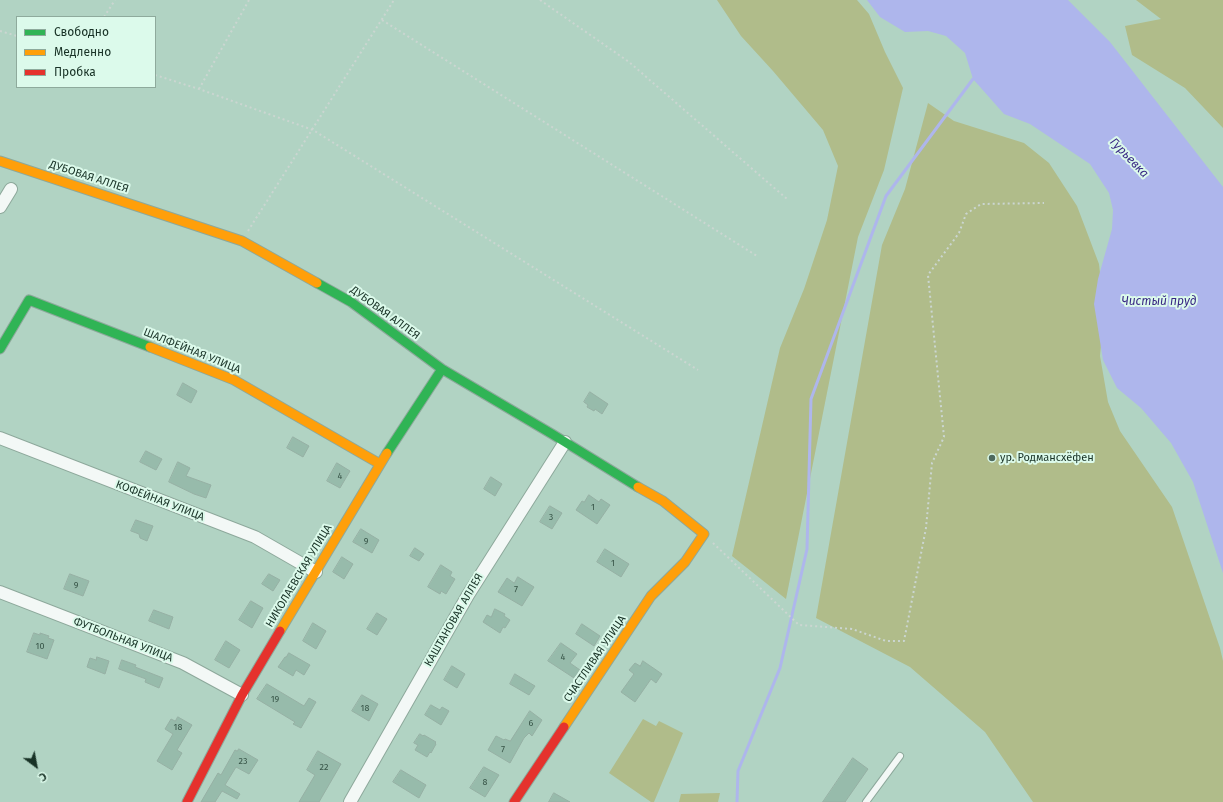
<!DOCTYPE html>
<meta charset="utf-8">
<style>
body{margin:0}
#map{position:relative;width:1223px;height:802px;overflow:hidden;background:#b1d3c3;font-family:"Fira Sans",sans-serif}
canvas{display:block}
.legend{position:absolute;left:16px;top:16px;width:140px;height:72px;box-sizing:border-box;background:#dcfaeb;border:1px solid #8eaa9c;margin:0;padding:5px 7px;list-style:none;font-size:12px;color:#183226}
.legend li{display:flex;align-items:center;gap:8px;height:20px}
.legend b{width:20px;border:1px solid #8eaa9c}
.north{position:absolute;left:16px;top:746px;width:40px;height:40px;-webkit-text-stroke:3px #dcfaeb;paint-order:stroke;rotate:148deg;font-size:11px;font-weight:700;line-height:16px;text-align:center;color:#183226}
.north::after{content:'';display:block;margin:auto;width:14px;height:18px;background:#183226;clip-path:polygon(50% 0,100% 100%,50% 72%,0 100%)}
</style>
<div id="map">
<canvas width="1223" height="802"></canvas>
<ul class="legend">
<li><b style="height:5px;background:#30b455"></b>Свободно</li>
<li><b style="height:5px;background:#ff9f0a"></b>Медленно</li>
<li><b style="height:5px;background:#e5322d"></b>Пробка</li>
</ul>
<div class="north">С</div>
</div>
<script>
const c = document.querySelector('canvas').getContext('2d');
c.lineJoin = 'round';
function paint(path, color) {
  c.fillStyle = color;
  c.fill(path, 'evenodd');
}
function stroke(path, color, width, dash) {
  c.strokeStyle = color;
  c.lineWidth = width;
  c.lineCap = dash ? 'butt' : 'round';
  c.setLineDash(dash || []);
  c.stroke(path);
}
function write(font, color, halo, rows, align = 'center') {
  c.font = font + ' "Fira Sans",sans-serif';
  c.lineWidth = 4;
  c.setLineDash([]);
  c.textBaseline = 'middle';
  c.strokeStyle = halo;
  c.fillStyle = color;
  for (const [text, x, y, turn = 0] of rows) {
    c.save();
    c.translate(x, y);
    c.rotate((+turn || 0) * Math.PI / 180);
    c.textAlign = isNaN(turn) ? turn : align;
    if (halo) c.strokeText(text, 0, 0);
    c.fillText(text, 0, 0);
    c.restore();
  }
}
paint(new Path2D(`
 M 717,0 L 857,0 L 869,14 L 885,52 L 903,88 L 884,170 L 858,237 L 786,599 L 732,556 L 780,348 L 804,289 L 827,220 L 838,166 L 823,130 L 773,71 L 741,36 Z
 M 1136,0 L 1223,0 L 1223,128 L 1185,88 L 1132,55 L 1125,26 L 1161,19 Z
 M 928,103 L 954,121 L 1024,143 L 1049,163 L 1077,206 L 1099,264 L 1104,311 L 1100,356 L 1108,402 L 1120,431 L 1172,507 L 1220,648 L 1223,661 L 1223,802 L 1033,802 L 985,732 L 910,667 L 816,618 L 882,245 L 905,189 Z
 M 643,719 L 656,726 L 659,721 L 683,733 L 654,802 L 651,802 L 609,773 Z
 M 720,793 L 718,802 L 679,802 L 681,794 Z`), '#b0bc8a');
paint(new Path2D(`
 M 867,0 L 1068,0 L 1110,42 L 1223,187 L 1223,573 L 1193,482 L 1171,443 L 1141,408 L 1117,388 L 1103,360 L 1094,304 L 1098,279 L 1112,229 L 1113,210 L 1109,193 L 1090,164 L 1030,124 L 1004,114 L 973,79 L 965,53 L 946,36 L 928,31 L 905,32 L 880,17 Z`), '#aeb6ec');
stroke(new Path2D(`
 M 737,802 L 738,771 L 780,668 L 807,549 L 811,399 L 886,196 L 973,79`), '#aeb6ec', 3);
const building = new Path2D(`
 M 183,383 L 197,391 L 191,403 L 177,395 Z
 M 590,392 L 608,404 L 602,414 L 595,409 L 594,411 L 587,407 L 588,405 L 584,402 Z
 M 293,437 L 309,446 L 303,457 L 287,448 Z
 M 146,451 L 162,459 L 156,470 L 140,462 Z
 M 178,462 L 190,468 L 186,476 L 211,485 L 206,498 L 194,494 L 169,482 Z
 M 337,463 L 350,471 L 340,488 L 327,481 Z
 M 491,477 L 502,484 L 495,496 L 484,489 Z
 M 589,495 L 599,502 L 601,499 L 610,505 L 597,524 L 576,510 L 582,501 L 584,502 Z
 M 550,506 L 562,513 L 552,529 L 540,522 Z
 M 136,520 L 153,526 L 147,541 L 140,538 L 139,534 L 131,531 Z
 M 361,529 L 379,540 L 372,553 L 353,542 Z
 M 415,548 L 424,554 L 419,561 L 410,556 Z
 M 605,549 L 629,564 L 621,577 L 597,562 Z
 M 342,557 L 353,564 L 344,579 L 333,572 Z
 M 441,565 L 452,572 L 450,576 L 455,579 L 446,594 L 441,591 L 440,594 L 428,587 Z
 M 70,574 L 89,581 L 83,596 L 64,589 Z
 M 269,574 L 280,580 L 273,591 L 262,584 Z
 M 518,577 L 534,587 L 522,606 L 498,592 L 507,578 L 514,583 Z
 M 251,601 L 263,608 L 252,628 L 239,620 Z
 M 495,609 L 505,614 L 504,616 L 510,620 L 505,628 L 503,627 L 500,633 L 483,622 L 487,615 L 491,617 Z
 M 154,610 L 173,617 L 169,629 L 149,621 Z
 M 377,613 L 387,619 L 377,635 L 367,629 Z
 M 313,623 L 326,631 L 316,649 L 303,641 Z
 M 582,624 L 600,636 L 594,646 L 576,634 Z
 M 34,633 L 40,635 L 40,633 L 49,636 L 48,638 L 54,640 L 47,659 L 27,652 Z
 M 226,641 L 240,650 L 229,668 L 215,660 Z
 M 561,643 L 577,654 L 570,663 L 580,670 L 574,678 L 548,661 Z
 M 289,653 L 310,665 L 304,675 L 296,670 L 293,676 L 278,667 L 285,657 L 286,657 Z
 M 97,657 L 109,661 L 105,674 L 87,667 L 90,658 L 96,660 Z
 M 122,660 L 136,665 L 135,667 L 163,678 L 159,688 L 145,682 L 146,679 L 119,669 Z
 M 643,661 L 662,674 L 656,683 L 651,679 L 635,702 L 621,692 L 634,674 L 629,670 L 635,663 L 640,666 Z
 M 452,666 L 465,674 L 457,688 L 444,680 Z
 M 515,674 L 535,686 L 529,695 L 510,684 Z
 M 267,684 L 304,706 L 309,698 L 316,702 L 301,728 L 293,724 L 295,722 L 257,699 Z
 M 362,695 L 378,704 L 369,721 L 352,711 Z
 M 431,705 L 440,710 L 442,707 L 449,711 L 441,725 L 425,715 Z
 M 530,711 L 542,720 L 532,736 L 529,733 L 524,738 L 510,763 L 488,750 L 496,736 L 504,740 L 505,739 L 510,741 Z
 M 178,717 L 192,725 L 177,750 L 182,753 L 172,770 L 157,761 L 173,734 L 165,729 L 171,719 L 175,721 Z
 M 420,734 L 423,736 L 424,735 L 436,742 L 435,743 L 436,744 L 431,753 L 430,752 L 427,757 L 415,750 L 418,745 L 414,743 Z
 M 239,749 L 258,760 L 249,774 L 236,767 L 225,785 L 240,794 L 237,799 L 222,791 L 215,802 L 201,802 L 218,773 L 221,775 L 235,750 L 237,751 Z
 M 318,751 L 341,764 L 319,802 L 299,802 L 315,775 L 307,770 Z
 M 853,758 L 868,769 L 845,802 L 823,802 Z
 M 484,767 L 499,775 L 485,797 L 470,788 Z
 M 401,770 L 426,785 L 419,798 L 393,782 Z
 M 554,793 L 570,802 L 549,802 Z`);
paint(building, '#97bbab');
stroke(building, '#96b0a4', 1);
const lane = new Path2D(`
 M 866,802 L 900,756`);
const street = new Path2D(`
 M 0,207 L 11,189
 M 0,438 L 255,537 L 316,572
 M 0,592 L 183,663 L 242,695
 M 350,802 L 468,595 L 565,442`);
const fast = new Path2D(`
 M 317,283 L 351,302 L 442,369 L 552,434 L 638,487
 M 0,349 L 29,300 L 150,347
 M 387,453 L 442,369`);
const slow = new Path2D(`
 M 0,161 L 242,241 L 317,283
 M 150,347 L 234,380 L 380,464
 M 280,631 L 387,453
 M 564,727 L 651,596 L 685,562 L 704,534 L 663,501 L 638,487`);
const jam = new Path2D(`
 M 187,802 L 242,695 L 280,631
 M 514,802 L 564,727`);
stroke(lane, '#8da89b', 8);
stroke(street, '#8da89b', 14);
stroke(fast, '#8da89b', 11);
stroke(slow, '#8da89b', 11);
stroke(jam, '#8da89b', 11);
stroke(new Path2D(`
 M 540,0 L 629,62 L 787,199
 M 104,17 L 115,0
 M 382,20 L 757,256
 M 0,31 L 17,36
 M 155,75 L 199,89 L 313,130 L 698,370
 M 199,89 L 249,0
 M 248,231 L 394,0
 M 713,543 L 799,625 L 852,629 L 886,641 L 904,641 L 926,528 L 932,463 L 944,437 L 928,275 L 959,233 L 966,214 L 981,204 L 1044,203`), '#cbd6d1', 2, [2, 3]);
stroke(lane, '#f3f8f6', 6);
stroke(street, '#f3f8f6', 12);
stroke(fast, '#30b455', 9);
stroke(slow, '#ff9f0a', 9);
stroke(jam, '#e5322d', 9);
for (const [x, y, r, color] of [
 [992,458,4,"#4e6a5d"]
]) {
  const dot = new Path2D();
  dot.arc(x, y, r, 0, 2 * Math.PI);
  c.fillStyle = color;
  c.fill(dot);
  stroke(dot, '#dcfaeb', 1.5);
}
write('9px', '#385548', null, [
 ["4",340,476],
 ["1",593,507],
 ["3",551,517],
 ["9",366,541],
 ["1",613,563],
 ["9",76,585],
 ["7",516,589],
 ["10",40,646],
 ["4",563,657],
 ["19",275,699],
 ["18",365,708],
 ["6",531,723],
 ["18",178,727],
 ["7",503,749],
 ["23",243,761],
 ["22",324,767],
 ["8",485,782]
]);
write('11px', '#183226', '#dcfaeb', [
 ["ДУБОВАЯ АЛЛЕЯ",89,177,18],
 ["ДУБОВАЯ АЛЛЕЯ",385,313,36],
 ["ШАЛФЕЙНАЯ УЛИЦА",192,351,22],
 ["КОФЕЙНАЯ УЛИЦА",160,501,21],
 ["НИКОЛАЕВСКАЯ УЛИЦА",299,576,-59],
 ["КАШТАНОВАЯ АЛЛЕЯ",454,620,-60],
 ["ФУТБОЛЬНАЯ УЛИЦА",123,640,21],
 ["СЧАСТЛИВАЯ УЛИЦА",595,659,-56]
]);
write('11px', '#183226', '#dcfaeb', [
 ["ур. Родмансхёфен",1000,458]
], 'left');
write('italic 12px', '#372683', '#dcfaeb', [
 ["Гурьевка",1129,158,46],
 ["Чистый пруд",1159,302]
]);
</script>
